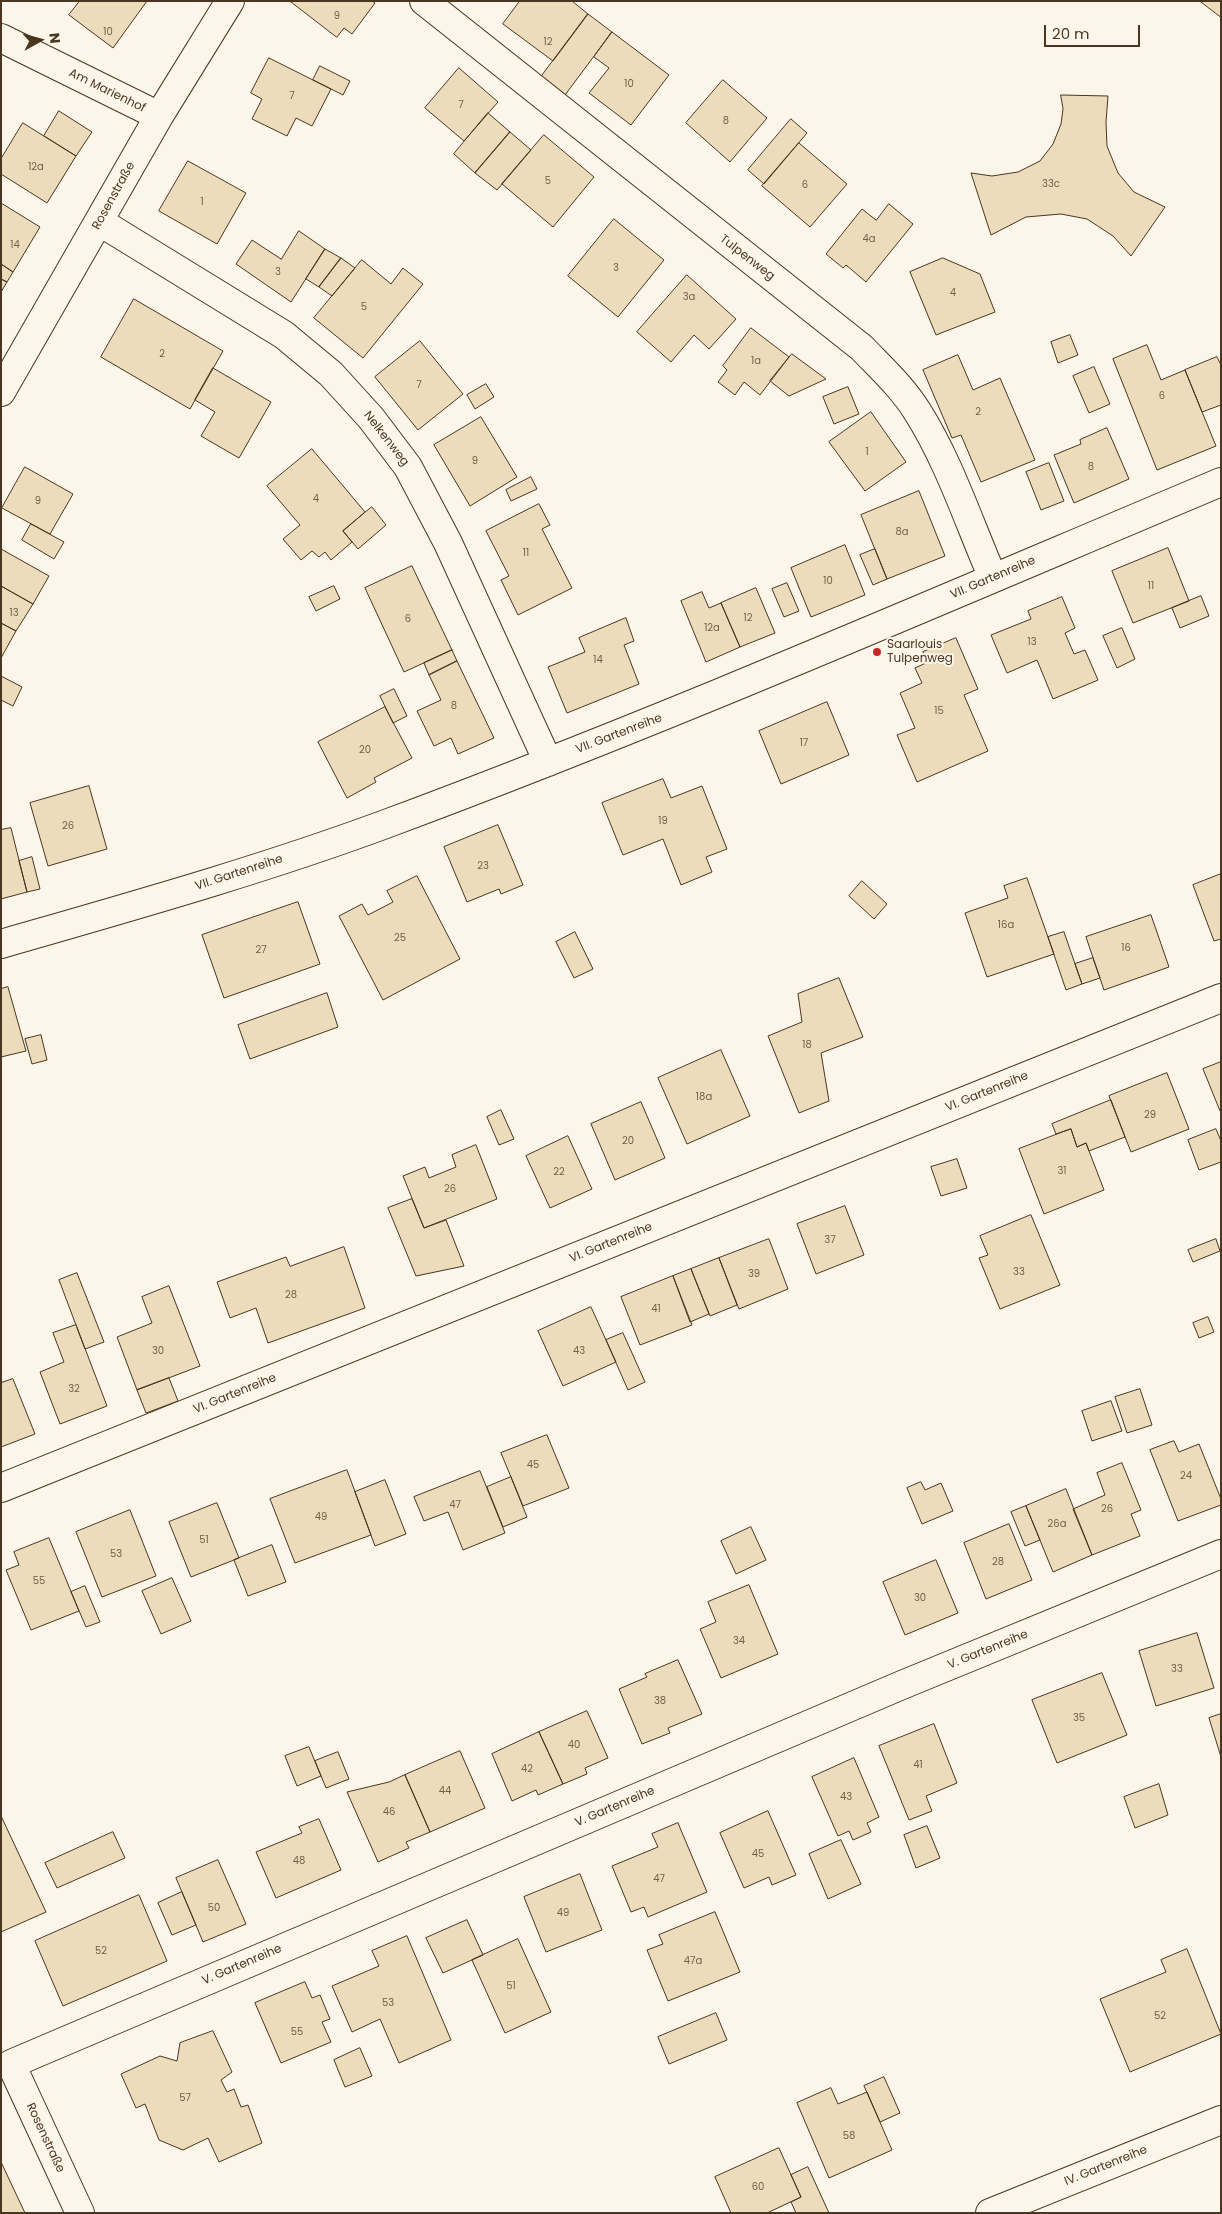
<!DOCTYPE html>
<meta charset="utf-8">
<style>
body{margin:0}
#map{position:relative;width:1222px;height:2214px;overflow:hidden;background:#fbf6e9;font-family:Poppins,sans-serif}
canvas{display:block}
.frame{position:absolute;inset:0;border:2px solid #4a3520;pointer-events:none}
.north{position:absolute;left:15px;top:15px;width:50px;height:50px;-webkit-text-stroke:4px #fbf6e9;paint-order:stroke;rotate:83deg;font-size:14px;font-weight:700;line-height:20px;text-align:center;color:#4a3520}
.north::after{content:'';display:block;margin:auto;width:18px;height:22px;background:#4a3520;clip-path:polygon(50% 0,100% 100%,50% 72%,0 100%)}
.scale{position:absolute;left:1044px;top:25px;width:96px;height:22px;box-sizing:border-box;border:2px solid #4a3520;border-top:0;padding-left:6px;font-size:15px;line-height:18px;white-space:nowrap;color:#4a3520;-webkit-text-stroke:4px #fbf6e9;paint-order:stroke}
</style>
<div id="map">
<canvas width="1222" height="2214"></canvas>
<div class="frame"></div>
<div class="north">N</div>
<div class="scale">20 m</div>
</div>
<script>
const c = document.querySelector('canvas').getContext('2d');
c.lineJoin = 'round';
function paint(path, color) {
  c.fillStyle = color;
  c.fill(path, 'evenodd');
}
function stroke(path, color, width, dash) {
  c.strokeStyle = color;
  c.lineWidth = width;
  c.lineCap = dash ? 'butt' : 'round';
  c.setLineDash(dash || []);
  c.stroke(path);
}
function write(font, color, halo, rows, align = 'center') {
  c.font = font + ' Poppins,sans-serif';
  c.lineWidth = 4;
  c.setLineDash([]);
  c.textBaseline = 'middle';
  c.strokeStyle = halo;
  c.fillStyle = color;
  for (const [text, x, y, turn = 0] of rows) {
    c.save();
    c.translate(x, y);
    c.rotate((+turn || 0) * Math.PI / 180);
    c.textAlign = isNaN(turn) ? turn : align;
    if (halo) c.strokeText(text, 0, 0);
    c.fillText(text, 0, 0);
    c.restore();
  }
}
const building = new Path2D(`
 M 80,1 L 147,1 L 113,48 L 69,15 Z
 M 290,1 L 372,1 L 375,3 L 352,34 L 344,28 L 337,37 Z
 M 520,1 L 572,1 L 588,14 L 553,61 L 503,24 Z
 M 1200,1 L 1221,1 L 1221,17 Z
 M 588,14 L 612,32 L 565,95 L 541,77 Z
 M 612,32 L 669,75 L 631,125 L 589,93 L 609,68 L 594,57 Z
 M 269,58 L 331,89 L 312,126 L 296,118 L 287,136 L 252,119 L 262,99 L 251,93 Z
 M 320,66 L 350,81 L 343,95 L 313,80 Z
 M 459,68 L 498,102 L 464,141 L 425,108 Z
 M 723,80 L 767,118 L 730,162 L 686,123 Z
 M 1061,95 L 1108,96 L 1106,122 L 1107,146 L 1118,173 L 1134,192 L 1165,207 L 1131,256 L 1113,236 L 1087,219 L 1061,214 L 1026,217 L 991,235 L 971,173 L 992,176 L 1018,172 L 1040,161 L 1053,144 L 1061,124 L 1063,109 Z
 M 59,111 L 92,132 L 76,156 L 44,136 Z
 M 488,113 L 510,132 L 475,173 L 454,154 Z
 M 791,119 L 807,133 L 764,184 L 748,170 Z
 M 23,123 L 76,156 L 47,203 L 1,174 L 1,159 Z
 M 510,132 L 531,150 L 497,190 L 475,173 Z
 M 544,135 L 594,177 L 553,227 L 502,184 Z
 M 799,143 L 847,184 L 810,227 L 762,186 Z
 M 188,161 L 246,193 L 217,244 L 159,211 Z
 M 1,203 L 40,227 L 13,272 L 1,264 Z
 M 889,204 L 913,224 L 866,282 L 846,265 L 843,268 L 826,254 L 862,209 L 876,220 Z
 M 614,219 L 664,260 L 618,317 L 568,276 Z
 M 299,231 L 325,249 L 291,302 L 236,264 L 252,240 L 281,259 Z
 M 325,249 L 341,258 L 319,287 L 306,279 Z
 M 341,258 L 355,268 L 332,296 L 319,287 Z
 M 943,258 L 980,274 L 995,312 L 936,335 L 910,272 Z
 M 362,260 L 391,284 L 403,268 L 423,284 L 363,358 L 314,318 Z
 M 1,264 L 13,272 L 7,282 L 1,279 Z
 M 687,275 L 736,319 L 709,349 L 694,335 L 671,362 L 637,332 Z
 M 1,279 L 7,282 L 1,292 Z
 M 134,299 L 223,351 L 190,409 L 101,357 Z
 M 751,328 L 789,357 L 760,395 L 744,382 L 735,395 L 718,382 L 727,370 L 723,366 Z
 M 1070,335 L 1078,355 L 1058,363 L 1051,342 Z
 M 420,341 L 463,394 L 418,430 L 375,377 Z
 M 1147,345 L 1161,380 L 1185,370 L 1216,446 L 1157,470 L 1113,359 Z
 M 792,354 L 826,379 L 789,396 L 770,381 Z
 M 958,355 L 973,390 L 1000,378 L 1035,460 L 981,482 L 961,435 L 952,438 L 923,370 Z
 M 1217,357 L 1221,365 L 1221,405 L 1202,412 L 1185,370 Z
 M 1094,367 L 1110,404 L 1089,413 L 1073,376 Z
 M 213,368 L 271,402 L 239,458 L 201,436 L 215,412 L 195,400 Z
 M 486,384 L 494,397 L 475,409 L 467,395 Z
 M 848,387 L 859,414 L 834,424 L 823,397 Z
 M 871,412 L 906,462 L 865,491 L 829,442 Z
 M 481,417 L 517,477 L 470,506 L 434,445 Z
 M 1107,428 L 1129,479 L 1074,503 L 1054,455 L 1081,444 L 1080,440 Z
 M 312,449 L 365,512 L 343,531 L 352,542 L 331,560 L 325,552 L 319,557 L 312,551 L 301,560 L 283,539 L 300,525 L 267,486 Z
 M 1049,463 L 1064,501 L 1041,510 L 1026,472 Z
 M 25,467 L 73,494 L 50,534 L 2,508 Z
 M 531,477 L 537,489 L 511,501 L 506,490 Z
 M 919,491 L 945,556 L 887,579 L 861,515 Z
 M 539,504 L 550,525 L 542,529 L 572,588 L 518,615 L 501,580 L 509,576 L 486,531 Z
 M 372,507 L 386,525 L 358,549 L 343,531 Z
 M 31,524 L 64,542 L 54,559 L 22,540 Z
 M 845,545 L 865,595 L 811,617 L 791,568 Z
 M 1168,548 L 1189,601 L 1133,623 L 1112,571 Z
 M 1,549 L 49,576 L 33,604 L 1,586 Z
 M 875,549 L 887,579 L 873,585 L 860,555 Z
 M 412,566 L 452,650 L 404,672 L 365,588 Z
 M 787,583 L 799,611 L 784,617 L 772,589 Z
 M 1,586 L 33,604 L 16,631 L 1,623 Z
 M 334,586 L 340,599 L 316,611 L 309,597 Z
 M 756,588 L 775,633 L 740,647 L 721,603 Z
 M 702,592 L 709,608 L 721,603 L 740,647 L 706,662 L 681,601 Z
 M 1201,596 L 1209,616 L 1180,628 L 1172,608 Z
 M 1062,597 L 1075,628 L 1065,633 L 1074,654 L 1085,650 L 1098,680 L 1053,699 L 1037,660 L 1007,673 L 991,635 L 1031,619 L 1028,611 Z
 M 626,618 L 634,641 L 624,645 L 639,684 L 567,713 L 548,667 L 585,652 L 579,638 Z
 M 1,623 L 16,631 L 1,658 Z
 M 1122,628 L 1135,659 L 1117,668 L 1103,636 Z
 M 956,638 L 978,689 L 964,695 L 988,751 L 917,782 L 897,735 L 915,728 L 900,693 L 922,683 L 915,668 L 928,662 L 923,652 Z
 M 452,650 L 457,661 L 429,675 L 424,663 Z
 M 457,661 L 494,738 L 458,754 L 451,738 L 434,746 L 417,711 L 441,700 L 429,675 Z
 M 1,676 L 22,687 L 13,706 L 1,700 Z
 M 394,689 L 407,716 L 393,723 L 380,696 Z
 M 827,702 L 849,755 L 781,784 L 759,731 Z
 M 385,707 L 412,758 L 374,778 L 376,782 L 347,798 L 318,742 Z
 M 663,779 L 671,798 L 702,786 L 727,849 L 706,857 L 712,872 L 681,885 L 663,839 L 623,855 L 602,803 Z
 M 89,786 L 107,849 L 48,866 L 30,803 Z
 M 498,825 L 523,885 L 501,894 L 499,889 L 467,902 L 444,847 Z
 M 11,828 L 27,892 L 1,899 L 1,830 Z
 M 32,857 L 40,889 L 27,892 L 19,861 Z
 M 1221,874 L 1221,939 L 1214,941 L 1193,885 Z
 M 417,876 L 460,959 L 383,1000 L 339,916 L 362,904 L 368,915 L 393,902 L 387,891 Z
 M 1027,878 L 1054,954 L 987,977 L 965,913 L 1008,898 L 1004,886 Z
 M 862,881 L 887,904 L 874,919 L 849,896 Z
 M 298,902 L 320,964 L 224,998 L 202,935 Z
 M 1151,915 L 1169,967 L 1104,990 L 1086,937 Z
 M 575,932 L 593,969 L 574,978 L 556,942 Z
 M 1064,932 L 1082,984 L 1066,990 L 1048,937 Z
 M 1093,958 L 1100,978 L 1082,984 L 1075,964 Z
 M 839,978 L 863,1037 L 821,1053 L 829,1101 L 799,1113 L 768,1036 L 802,1022 L 798,994 Z
 M 8,987 L 26,1051 L 1,1057 L 1,989 Z
 M 327,993 L 338,1027 L 250,1059 L 238,1025 Z
 M 41,1035 L 47,1060 L 32,1064 L 25,1039 Z
 M 721,1050 L 750,1116 L 687,1144 L 658,1078 Z
 M 1221,1062 L 1221,1110 L 1220,1111 L 1203,1069 Z
 M 1167,1073 L 1189,1129 L 1131,1152 L 1109,1096 Z
 M 1111,1100 L 1125,1137 L 1089,1151 L 1086,1143 L 1077,1147 L 1071,1129 L 1056,1134 L 1052,1124 Z
 M 641,1102 L 665,1158 L 615,1180 L 591,1124 Z
 M 501,1110 L 514,1139 L 499,1145 L 487,1117 Z
 M 1071,1129 L 1077,1147 L 1086,1143 L 1104,1190 L 1044,1214 L 1019,1149 Z
 M 1216,1129 L 1221,1141 L 1221,1162 L 1199,1170 L 1188,1140 Z
 M 568,1136 L 592,1189 L 550,1208 L 526,1156 Z
 M 476,1145 L 497,1199 L 424,1228 L 403,1176 L 425,1167 L 429,1178 L 456,1167 L 452,1155 Z
 M 957,1159 L 967,1188 L 941,1196 L 931,1167 Z
 M 412,1199 L 424,1228 L 446,1220 L 464,1266 L 416,1276 L 388,1208 Z
 M 845,1206 L 864,1255 L 816,1274 L 797,1224 Z
 M 1031,1215 L 1060,1285 L 1000,1309 L 979,1258 L 988,1255 L 980,1236 Z
 M 769,1239 L 788,1289 L 739,1309 L 719,1258 Z
 M 1216,1239 L 1220,1251 L 1193,1262 L 1188,1250 Z
 M 344,1247 L 365,1308 L 268,1343 L 256,1308 L 230,1318 L 217,1282 L 286,1257 L 290,1266 Z
 M 719,1258 L 737,1305 L 710,1316 L 691,1269 Z
 M 691,1269 L 709,1314 L 690,1322 L 673,1276 Z
 M 77,1273 L 104,1342 L 85,1349 L 59,1280 Z
 M 673,1276 L 692,1325 L 640,1345 L 621,1297 Z
 M 169,1286 L 200,1366 L 137,1390 L 117,1337 L 152,1323 L 142,1297 Z
 M 591,1307 L 616,1362 L 563,1386 L 538,1331 Z
 M 1208,1317 L 1214,1332 L 1199,1338 L 1193,1323 Z
 M 76,1325 L 107,1406 L 60,1424 L 40,1372 L 64,1362 L 53,1333 Z
 M 623,1333 L 645,1382 L 628,1390 L 606,1340 Z
 M 169,1378 L 178,1401 L 146,1413 L 137,1390 Z
 M 13,1379 L 35,1434 L 1,1447 L 1,1383 Z
 M 1140,1389 L 1152,1425 L 1127,1433 L 1115,1397 Z
 M 1111,1401 L 1122,1431 L 1092,1441 L 1082,1411 Z
 M 547,1435 L 569,1488 L 523,1506 L 501,1453 Z
 M 1174,1441 L 1179,1452 L 1199,1444 L 1221,1499 L 1221,1505 L 1178,1521 L 1150,1450 Z
 M 1122,1463 L 1141,1510 L 1131,1514 L 1140,1536 L 1092,1555 L 1073,1509 L 1105,1495 L 1097,1473 Z
 M 347,1470 L 371,1535 L 295,1563 L 270,1499 Z
 M 480,1471 L 505,1533 L 463,1550 L 448,1512 L 424,1521 L 414,1497 Z
 M 511,1477 L 527,1517 L 503,1527 L 487,1487 Z
 M 385,1480 L 406,1534 L 375,1546 L 355,1492 Z
 M 921,1482 L 925,1490 L 941,1483 L 953,1511 L 922,1524 L 907,1488 Z
 M 1066,1489 L 1092,1555 L 1053,1572 L 1026,1506 Z
 M 217,1503 L 239,1558 L 191,1577 L 169,1522 Z
 M 1026,1506 L 1040,1540 L 1025,1546 L 1011,1512 Z
 M 130,1510 L 156,1576 L 102,1597 L 76,1532 Z
 M 1009,1524 L 1032,1580 L 986,1599 L 964,1543 Z
 M 751,1527 L 766,1560 L 736,1574 L 721,1541 Z
 M 49,1538 L 79,1611 L 31,1630 L 6,1570 L 19,1565 L 14,1552 Z
 M 272,1545 L 286,1582 L 248,1596 L 234,1560 Z
 M 936,1560 L 958,1613 L 905,1635 L 883,1582 Z
 M 172,1578 L 191,1621 L 161,1634 L 142,1591 Z
 M 749,1585 L 778,1654 L 721,1678 L 700,1629 L 716,1622 L 708,1602 Z
 M 85,1586 L 100,1622 L 86,1627 L 71,1592 Z
 M 1197,1633 L 1214,1688 L 1156,1706 L 1139,1651 Z
 M 678,1660 L 702,1714 L 668,1728 L 670,1733 L 642,1744 L 619,1689 L 647,1677 L 645,1674 Z
 M 1102,1673 L 1127,1735 L 1057,1763 L 1032,1700 Z
 M 587,1711 L 608,1758 L 585,1768 L 587,1774 L 563,1784 L 539,1732 Z
 M 1221,1714 L 1221,1757 L 1209,1718 Z
 M 934,1724 L 957,1783 L 926,1796 L 932,1811 L 909,1820 L 879,1746 Z
 M 539,1732 L 563,1784 L 538,1795 L 536,1790 L 512,1801 L 492,1754 Z
 M 309,1747 L 321,1776 L 297,1786 L 285,1756 Z
 M 460,1751 L 485,1808 L 430,1832 L 405,1775 Z
 M 338,1752 L 349,1779 L 326,1788 L 315,1761 Z
 M 854,1758 L 879,1817 L 867,1823 L 871,1832 L 853,1840 L 849,1831 L 838,1836 L 812,1777 Z
 M 405,1775 L 430,1832 L 406,1842 L 409,1848 L 378,1862 L 347,1792 L 389,1782 Z
 M 1159,1784 L 1168,1815 L 1135,1828 L 1124,1797 Z
 M 768,1811 L 796,1875 L 772,1885 L 769,1877 L 744,1888 L 720,1833 Z
 M 2,1818 L 46,1912 L 1,1932 L 1,1819 Z
 M 319,1819 L 341,1870 L 276,1898 L 256,1852 L 302,1833 L 299,1827 Z
 M 678,1823 L 707,1892 L 648,1917 L 644,1907 L 631,1912 L 612,1866 L 658,1847 L 652,1834 Z
 M 927,1826 L 940,1858 L 916,1868 L 904,1835 Z
 M 113,1832 L 125,1858 L 57,1888 L 45,1863 Z
 M 841,1840 L 861,1884 L 828,1899 L 809,1854 Z
 M 218,1860 L 246,1924 L 203,1942 L 176,1878 Z
 M 580,1874 L 602,1930 L 546,1952 L 524,1897 Z
 M 182,1892 L 196,1925 L 172,1935 L 158,1903 Z
 M 139,1895 L 167,1961 L 63,2006 L 35,1941 Z
 M 715,1912 L 740,1972 L 668,2001 L 647,1950 L 663,1944 L 659,1935 Z
 M 467,1920 L 483,1955 L 443,1973 L 426,1938 Z
 M 407,1936 L 451,2040 L 399,2063 L 380,2019 L 352,2032 L 332,1986 L 379,1966 L 372,1951 Z
 M 518,1939 L 551,2012 L 505,2033 L 472,1960 Z
 M 1187,1949 L 1221,2034 L 1130,2072 L 1100,1999 L 1166,1972 L 1161,1960 Z
 M 305,1982 L 312,1998 L 320,1995 L 330,2019 L 322,2022 L 331,2042 L 281,2063 L 255,2003 Z
 M 716,2013 L 727,2040 L 669,2064 L 658,2037 Z
 M 213,2031 L 232,2072 L 221,2080 L 227,2092 L 234,2089 L 241,2107 L 248,2105 L 262,2143 L 219,2162 L 208,2138 L 183,2150 L 159,2140 L 145,2104 L 136,2108 L 121,2074 L 160,2056 L 177,2061 L 180,2043 Z
 M 360,2048 L 372,2076 L 345,2087 L 334,2060 Z
 M 884,2077 L 900,2113 L 880,2122 L 864,2086 Z
 M 831,2088 L 838,2104 L 867,2092 L 892,2150 L 829,2178 L 797,2103 Z
 M 779,2148 L 801,2197 L 767,2213 L 731,2213 L 715,2177 Z
 M 1,2162 L 25,2213 L 1,2213 Z
 M 808,2167 L 829,2213 L 796,2213 L 791,2202 L 801,2197 L 791,2175 Z`);
paint(building, '#ecdcbc');
stroke(building, '#4a3520', 1);
const minor = new Path2D(`
 M 424,1 L 862,348 C 881,368 902,387 917,411 C 949,461 969,523 993,578
 M 1,38 L 159,116
 M 100,222 L 284,335 L 331,374 L 371,418 L 408,467 L 448,543 L 548,762
 M 1,392 L 159,116 L 230,1
 M 1,944 C 129,907 258,871 383,825 C 666,720 943,599 1221,482
 M 1,1488 L 1221,998
 M 80,2213 L 11,2064 L 902,1685 L 1221,1554
 M 990,2213 L 1221,2120`);
stroke(minor, '#4a3520', 30);
stroke(minor, '#fbf6e9', 28);
for (const [x, y, r, color] of [
 [877,652,5,"#c62828"]
]) {
  const dot = new Path2D();
  dot.arc(x, y, r, 0, 2 * Math.PI);
  c.fillStyle = color;
  c.fill(dot);
  stroke(dot, '#fbf6e9', 2);
}
write('10px', '#725f47', null, [
 ["9",337,16],
 ["10",108,32],
 ["12",548,42],
 ["10",629,84],
 ["7",292,96],
 ["7",461,105],
 ["8",726,121],
 ["12a",36,167],
 ["5",548,181],
 ["33c",1051,184],
 ["6",805,185],
 ["1",202,202],
 ["4a",869,239],
 ["14",15,245],
 ["3",616,268],
 ["3",278,272],
 ["4",953,293],
 ["3a",689,297],
 ["5",364,307],
 ["2",162,354],
 ["1a",756,361],
 ["7",419,385],
 ["6",1162,396],
 ["2",978,412],
 ["1",867,452],
 ["9",475,461],
 ["8",1091,467],
 ["4",316,499],
 ["9",38,501],
 ["8a",902,532],
 ["11",526,553],
 ["10",828,581],
 ["11",1151,586],
 ["13",14,613],
 ["12",748,618],
 ["6",408,619],
 ["12a",712,628],
 ["13",1032,642],
 ["14",598,660],
 ["8",454,706],
 ["15",939,711],
 ["17",804,743],
 ["20",365,750],
 ["19",663,821],
 ["26",68,826],
 ["23",483,866],
 ["16a",1006,925],
 ["25",400,938],
 ["16",1126,948],
 ["27",261,950],
 ["18",807,1045],
 ["18a",704,1097],
 ["29",1150,1115],
 ["20",628,1141],
 ["31",1062,1171],
 ["22",559,1172],
 ["26",450,1189],
 ["37",830,1240],
 ["33",1019,1272],
 ["39",754,1274],
 ["28",291,1295],
 ["41",656,1309],
 ["30",158,1351],
 ["43",579,1351],
 ["32",74,1389],
 ["45",533,1465],
 ["24",1186,1476],
 ["47",455,1505],
 ["26",1107,1509],
 ["49",321,1517],
 ["26a",1057,1524],
 ["51",204,1540],
 ["53",116,1554],
 ["28",998,1562],
 ["55",39,1581],
 ["30",920,1598],
 ["34",739,1641],
 ["33",1177,1669],
 ["38",660,1701],
 ["35",1079,1718],
 ["40",574,1745],
 ["41",918,1765],
 ["42",527,1769],
 ["44",445,1791],
 ["43",846,1797],
 ["46",389,1812],
 ["45",758,1854],
 ["48",299,1861],
 ["47",659,1879],
 ["50",214,1908],
 ["49",563,1913],
 ["52",101,1951],
 ["47a",693,1961],
 ["51",511,1986],
 ["53",388,2003],
 ["52",1160,2016],
 ["55",297,2032],
 ["57",185,2098],
 ["58",849,2136],
 ["60",758,2187]
]);
write('12px', '#4a3520', '#fbf6e9', [
 ["Am Marienhof",107,91,26],
 ["Rosenstraße",114,196,-61],
 ["Tulpenweg",747,258,38],
 ["Nelkenweg",386,439,52],
 ["VII. Gartenreihe",993,578,-23],
 ["VII. Gartenreihe",619,734,-21],
 ["VII. Gartenreihe",239,873,-18],
 ["VI. Gartenreihe",987,1092,-22],
 ["VI. Gartenreihe",611,1243,-22],
 ["VI. Gartenreihe",235,1394,-22],
 ["V. Gartenreihe",988,1650,-22],
 ["V. Gartenreihe",615,1807,-23],
 ["V. Gartenreihe",242,1965,-23],
 ["Rosenstraße",45,2138,65],
 ["IV. Gartenreihe",1106,2166,-22]
]);
write('12px', '#4a3520', '#fbf6e9', [
 ["Saarlouis",887,645],
 ["Tulpenweg",887,659]
], 'left');
</script>
